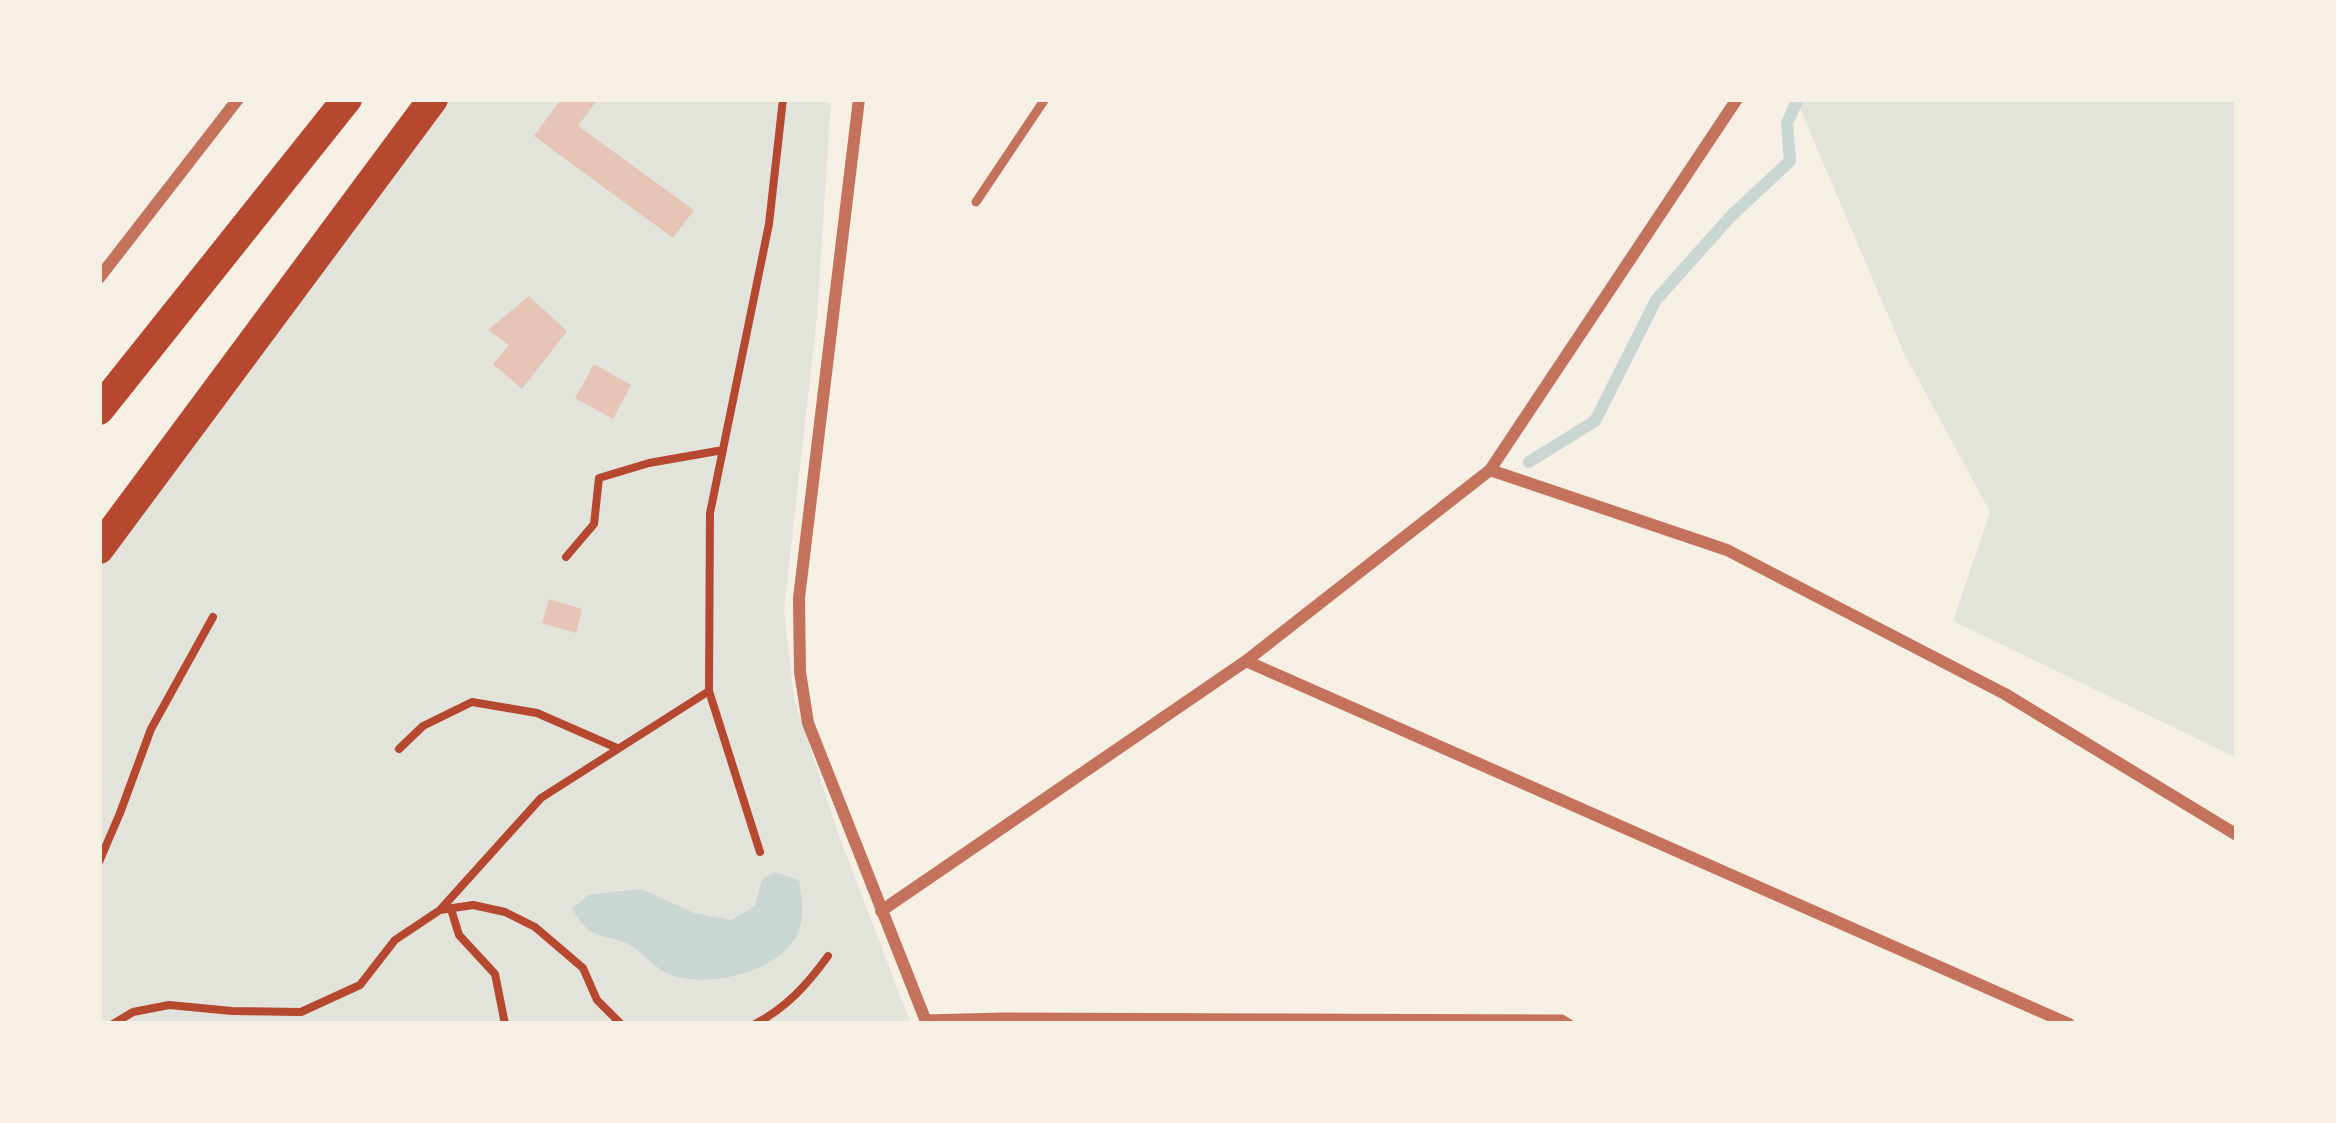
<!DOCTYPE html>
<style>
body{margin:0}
#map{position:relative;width:2336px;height:1123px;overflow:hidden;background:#f6efe4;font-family:Signika,sans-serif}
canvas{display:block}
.frame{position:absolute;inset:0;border:102px solid #f6efe4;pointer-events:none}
</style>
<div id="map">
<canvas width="2336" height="1123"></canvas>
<div class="frame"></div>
</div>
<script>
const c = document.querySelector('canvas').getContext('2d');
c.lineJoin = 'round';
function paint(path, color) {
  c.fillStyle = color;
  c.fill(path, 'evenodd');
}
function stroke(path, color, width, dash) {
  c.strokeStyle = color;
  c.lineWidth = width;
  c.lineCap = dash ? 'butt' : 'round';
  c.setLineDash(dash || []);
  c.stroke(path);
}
paint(new Path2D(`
 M 434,99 L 831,99 L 817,317 L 784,609 L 794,698 L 839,836 L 911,1024 L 99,1024 L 99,551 Z
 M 1796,99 L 2237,99 L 2237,758 L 1953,621 L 1990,512 L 1904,353 Z`), '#e2e4dc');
paint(new Path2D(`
 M 774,872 L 799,880 C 801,895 805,912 800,927 C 787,971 710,989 671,975 C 654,969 643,951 626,943 C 615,938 600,937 590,931 C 583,926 577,916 572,909 L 588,895 L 641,889 L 694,913 L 731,920 L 755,906 L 762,880 Z`), '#c9d6d2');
stroke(new Path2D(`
 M 1529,462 L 1595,421 L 1656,300 L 1731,216 L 1790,161 L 1787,123 L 1798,99`), '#c9d6d2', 12);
paint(new Path2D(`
 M 561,99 L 598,99 L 578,126 L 694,210 L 673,238 L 534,136 Z
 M 529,296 L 567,331 L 522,389 L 493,364 L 509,345 L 488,330 Z
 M 594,364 L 631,385 L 613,419 L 575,398 Z
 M 549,599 L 582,609 L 576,633 L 542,623 Z`), '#e6c5b7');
stroke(new Path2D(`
 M 566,557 L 594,524 L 599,478 L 649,463 L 723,450
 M 709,691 L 760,852
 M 399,749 L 423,726 L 472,702 L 537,713 L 617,748
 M 99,862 L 120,813 L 151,729 L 213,617
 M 451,909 L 459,935 L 495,974 L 505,1024
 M 440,910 L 541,798 L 709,691 L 710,513 L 769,224 L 783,99
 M 113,1024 L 133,1012 L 169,1005 L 232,1011 L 301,1012 L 360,985 L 395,940 L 440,910 L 473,905 L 505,912 L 535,927 L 583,968 L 597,1000 L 621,1024
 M 755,1024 C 786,1008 807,985 828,956`), '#b5482f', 8);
stroke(new Path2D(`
 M 976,202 L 1045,99
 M 925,1019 L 1003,1017 L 1562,1019 L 1570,1024`), '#c5725c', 9);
stroke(new Path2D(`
 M 859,99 L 799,598 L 800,672 L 808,723 L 927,1024
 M 99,278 L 238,99
 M 1490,470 L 1727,550 L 2005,694 L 2237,835
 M 1246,661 L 2069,1024
 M 881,911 L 1246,661 L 1490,470 L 1737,99`), '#c5725c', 12);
stroke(new Path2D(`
 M 99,410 L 347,99
 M 99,549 L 433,99`), '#b5482f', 30);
</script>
